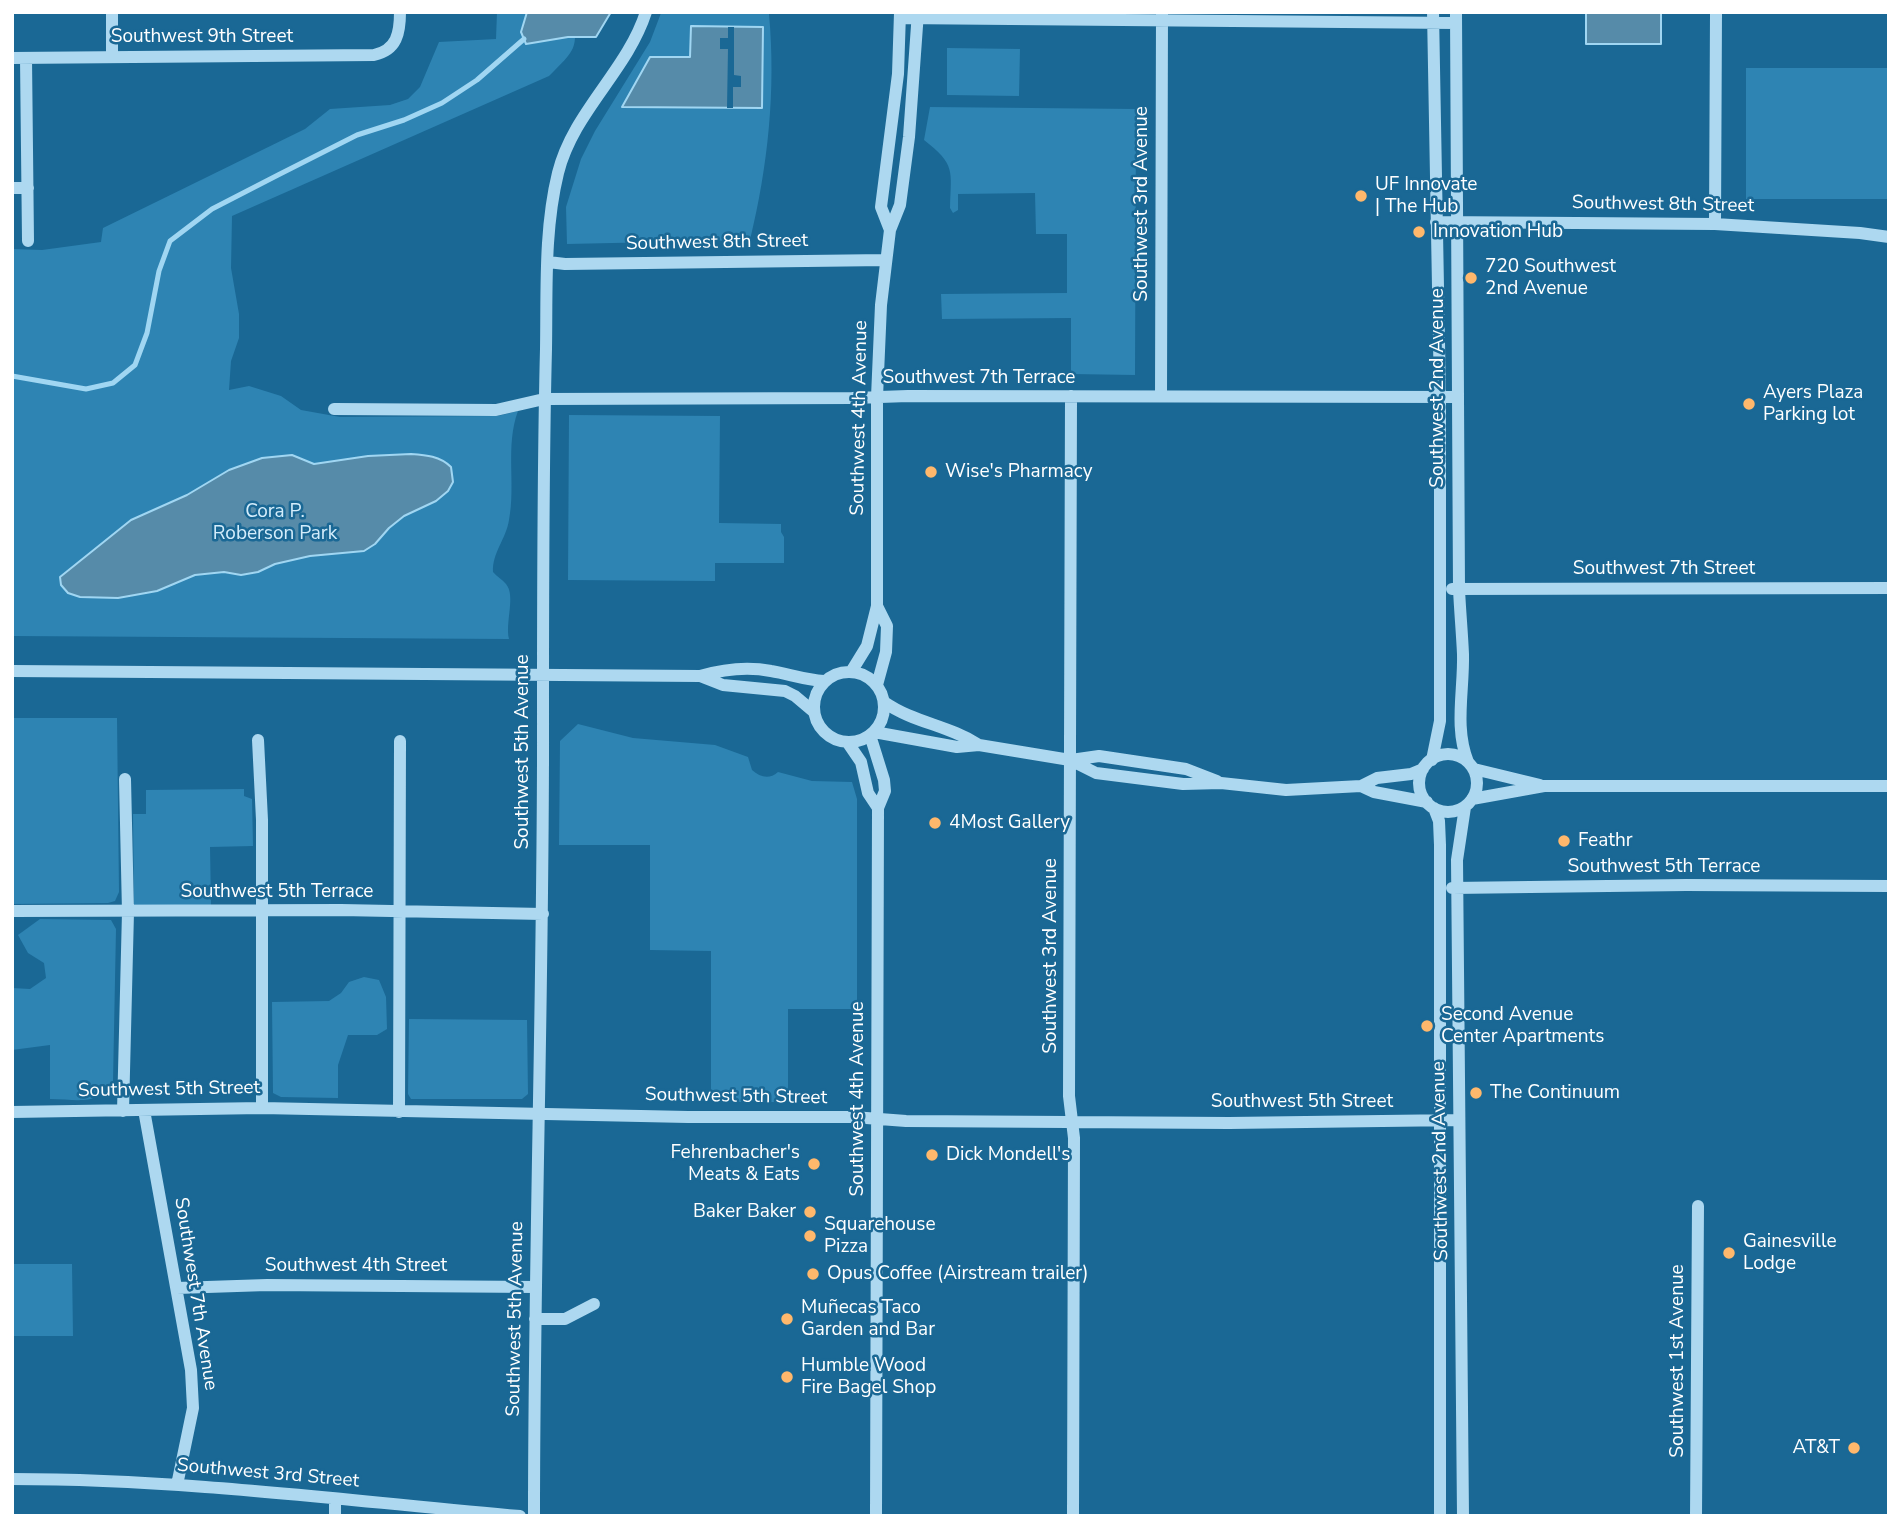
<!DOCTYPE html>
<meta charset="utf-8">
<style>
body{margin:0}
#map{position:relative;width:1901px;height:1528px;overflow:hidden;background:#1a6895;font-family:"Nunito Sans",sans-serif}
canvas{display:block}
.frame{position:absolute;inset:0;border:14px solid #fff;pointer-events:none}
</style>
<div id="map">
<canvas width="1901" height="1528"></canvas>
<div class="frame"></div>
</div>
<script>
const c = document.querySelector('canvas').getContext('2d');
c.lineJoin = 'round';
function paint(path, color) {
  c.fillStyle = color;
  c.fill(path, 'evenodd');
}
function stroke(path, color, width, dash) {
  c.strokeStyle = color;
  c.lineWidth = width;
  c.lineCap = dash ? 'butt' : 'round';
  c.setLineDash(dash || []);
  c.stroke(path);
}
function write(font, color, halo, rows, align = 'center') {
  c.font = font + ' "Nunito Sans",sans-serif';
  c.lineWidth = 5;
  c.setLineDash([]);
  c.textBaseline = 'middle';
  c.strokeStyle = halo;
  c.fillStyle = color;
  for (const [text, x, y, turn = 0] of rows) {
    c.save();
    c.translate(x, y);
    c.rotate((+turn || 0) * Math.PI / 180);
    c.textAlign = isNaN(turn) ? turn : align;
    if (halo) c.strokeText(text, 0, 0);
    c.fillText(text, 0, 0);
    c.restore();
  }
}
paint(new Path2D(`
 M 497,12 L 572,12 C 579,49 575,50 549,76 L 232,216 L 231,268 L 239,314 L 239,338 L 231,361 L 229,390 L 249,386 L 281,396 L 301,410 L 340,417 L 498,416 L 518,411 C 505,446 516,484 509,520 C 506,539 492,553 493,572 C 497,577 502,579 506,584 C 516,596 505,622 509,639 L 12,636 L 12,249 L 42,250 L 101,242 L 103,228 L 305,129 L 330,109 L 390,105 L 408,99 L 420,87 L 439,42 L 496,39 Z
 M 661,13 L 769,14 C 776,90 768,166 750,240 L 567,244 L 566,207 L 581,159 L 595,131 L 650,42 Z
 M 947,48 L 1020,49 L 1019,96 L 947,95 Z
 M 1746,68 L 1889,68 L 1889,199 L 1746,199 Z
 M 930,107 L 1136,109 L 1135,375 L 1071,374 L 1071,318 L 942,319 L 941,294 L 1067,293 L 1067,234 L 1036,234 L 1035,193 L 958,194 L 958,210 L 953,213 L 950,208 C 951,170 956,165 924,140 Z
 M 569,415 L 720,416 L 719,523 L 781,524 L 781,532 L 784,537 L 784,563 L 715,563 L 715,581 L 568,580 Z
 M 12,718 L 117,718 L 119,892 L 115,901 L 108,903 L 12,904 Z
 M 578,724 L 633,738 L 715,745 L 748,757 L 752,770 C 760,777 769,780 778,772 L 812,781 L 852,782 L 857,799 L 857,1009 L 788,1009 L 788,1102 L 711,1102 L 711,951 L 650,950 L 650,845 L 559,845 L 560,741 Z
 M 244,789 L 244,796 L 252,799 L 253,846 L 210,847 L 211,905 L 134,906 L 133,814 L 146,814 L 146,790 Z
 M 40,919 L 111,920 L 116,929 L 113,1081 C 98,1107 77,1099 50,1099 L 50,1045 L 12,1050 L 12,988 L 30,989 L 46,978 L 44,963 L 28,953 L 18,935 Z
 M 364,977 L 379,980 L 386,997 L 387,1029 L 377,1035 L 348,1035 L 338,1065 L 338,1098 L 281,1097 L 273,1093 L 272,1002 L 329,1001 L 341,993 L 349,982 Z
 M 409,1019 L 527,1020 L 528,1094 L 522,1099 L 411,1099 L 408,1094 Z
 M 12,1264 L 72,1264 L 73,1336 L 12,1336 Z`), '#2e84b3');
const water = new Path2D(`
 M 527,12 L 611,12 L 596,37 L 568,37 L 526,44 L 521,32 Z
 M 1586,12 L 1661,12 L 1661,44 L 1586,44 Z
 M 691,26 L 763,27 L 762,108 L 622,107 L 650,57 L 690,57 Z
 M 411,454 C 426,455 440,456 451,467 L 453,482 L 448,491 L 436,501 L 404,516 L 389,528 L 375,544 L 364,551 L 310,556 L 275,564 L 258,572 L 241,575 L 224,572 L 195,575 L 157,591 L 118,598 L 80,597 L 68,593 L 61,585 L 60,577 L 131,520 L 187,495 L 229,470 L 262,458 L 292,455 L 314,464 L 368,456 Z`);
paint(water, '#568ba9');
stroke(water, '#a0d6f2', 2);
paint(new Path2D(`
 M 728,27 L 734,27 L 734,75 L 741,76 L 741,87 L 733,87 L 733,108 L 727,108 L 728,49 L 720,49 L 720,38 L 728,38 Z`), '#1a6895');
stroke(new Path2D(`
 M 12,376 L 86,389 L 113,383 L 135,365 L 147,333 L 159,271 L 170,241 L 212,209 L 278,175 L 357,135 L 404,120 L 442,103 L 477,80 L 524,39`), '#a0d6f2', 5);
stroke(new Path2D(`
 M 1456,12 L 1459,589 C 1460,611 1462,632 1463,654 C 1464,690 1454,728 1468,762
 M 900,18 L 1455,23
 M 112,57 L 112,12
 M 12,58 L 374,55 C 397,50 400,33 400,12
 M 26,58 L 28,241
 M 12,188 L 28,188
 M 1436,222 L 1715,224 L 1860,233 L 1889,237
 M 1715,224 L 1716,12
 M 890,230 L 881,207 L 898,74 L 900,13
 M 548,262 L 565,264 L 886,260
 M 1071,396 L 1069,1096 L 1074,1138 L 1073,1516
 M 1161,396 L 1162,12
 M 334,409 L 496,410 L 544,399 L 852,398 L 908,396 L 1458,397
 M 1452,589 L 1889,588
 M 12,671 L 700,676 C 724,669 746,666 771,671 C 789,674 806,680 824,681
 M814 707a35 35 0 1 1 70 0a35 35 0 1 1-70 0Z
 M 851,672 L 867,646 L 877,606 L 877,397 L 881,305 L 890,230 L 900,205 L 909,137 L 918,12
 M 700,676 L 723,685 L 785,691 L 795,696 L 814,712
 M 877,685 L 886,652 L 887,626 L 877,606
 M 884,702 C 914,723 948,725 979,745
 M 874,732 L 957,747 L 979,745 L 1070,760 L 1096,773 L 1183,784 L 1221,783 L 1286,790 L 1361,786 L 1377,778 L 1411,774 L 1423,769
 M 870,735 L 884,780 L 885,791 L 878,808 L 876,1516
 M 258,740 L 262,820 L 262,1108
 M 848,743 L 861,762 L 868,793 L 878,808
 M1419 783a29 29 0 1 1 58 0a29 29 0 1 1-58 0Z
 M 1071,760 L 1099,756 L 1186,769 L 1217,781
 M 1432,760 L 1440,721 L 1440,397 L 1433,12
 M 1474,769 L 1540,785
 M 1361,786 L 1374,792 L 1427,802
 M 1472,799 L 1544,786 L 1889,786
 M 1434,808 L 1439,821 L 1440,845 L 1440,1516
 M 1452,888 L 1686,885 L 1889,886
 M 12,911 L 341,910 L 543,914
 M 144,1110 L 191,1370 L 193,1408 L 177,1485
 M 123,1111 L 128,912 L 125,779
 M 12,1112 L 262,1108 L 688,1117 L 853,1117 L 906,1121 L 1229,1123 L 1459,1120
 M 399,1112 L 400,741
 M 177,1288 L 267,1285 L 535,1287
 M 535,1319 L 565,1319 L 594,1304
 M 12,1479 C 182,1479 351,1501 520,1516
 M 335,1500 L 335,1516
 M 534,1516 C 534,1244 544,973 543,702 C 543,584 543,466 546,349 C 547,291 544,230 558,173 C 573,112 627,71 646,12
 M 1463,1516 L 1457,860 L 1465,807
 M 1696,1516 L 1698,1206`), '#add8f0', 12);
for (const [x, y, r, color] of [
 [1361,196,7,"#ffb86c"],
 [1419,232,7,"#ffb86c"],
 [1471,278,7,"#ffb86c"],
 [1749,404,7,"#ffb86c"],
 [931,472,7,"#ffb86c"],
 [935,823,7,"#ffb86c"],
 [1564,841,7,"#ffb86c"],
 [1427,1026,7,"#ffb86c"],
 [1476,1093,7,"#ffb86c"],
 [932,1155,7,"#ffb86c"],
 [814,1164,7,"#ffb86c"],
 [810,1212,7,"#ffb86c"],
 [810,1236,7,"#ffb86c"],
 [1729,1253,7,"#ffb86c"],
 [813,1274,7,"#ffb86c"],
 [787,1319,7,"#ffb86c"],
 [787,1377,7,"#ffb86c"],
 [1854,1448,7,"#ffb86c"]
]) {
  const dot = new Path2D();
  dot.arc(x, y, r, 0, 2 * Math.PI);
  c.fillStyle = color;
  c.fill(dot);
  stroke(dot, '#1a6895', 2.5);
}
write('19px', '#fff', '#1a6895', [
 ["Southwest 9th Street",202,37],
 ["Southwest 3rd Avenue",1142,204,-90],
 ["Southwest 8th Street",1663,205,1],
 ["Southwest 8th Street",717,243,-1],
 ["Southwest 7th Terrace",979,378],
 ["Southwest 2nd Avenue",1438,388,-90],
 ["Southwest 4th Avenue",860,418,-89],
 ["Southwest 7th Street",1664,569],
 ["Southwest 5th Avenue",523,752,-90],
 ["Southwest 5th Terrace",1664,867],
 ["Southwest 5th Terrace",277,892],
 ["Southwest 3rd Avenue",1051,956,-90],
 ["Southwest 5th Street",169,1090,-1],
 ["Southwest 5th Street",736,1097,1],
 ["Southwest 4th Avenue",858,1099,-90],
 ["Southwest 5th Street",1302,1102],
 ["Southwest 2nd Avenue",1441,1161,-91],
 ["Southwest 4th Street",356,1266],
 ["Southwest 7th Avenue",195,1294,81],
 ["Southwest 5th Avenue",516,1319,-89],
 ["Southwest 1st Avenue",1678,1361,-90],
 ["Southwest 3rd Street",268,1474,5]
]);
write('19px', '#fff', '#1a6895', [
 ["UF Innovate",1375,185],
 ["| The Hub",1375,207],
 ["Innovation Hub",1433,232],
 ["720 Southwest",1485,267],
 ["2nd Avenue",1485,289],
 ["Ayers Plaza",1763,393],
 ["Parking lot",1763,415],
 ["Wise's Pharmacy",945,472],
 ["4Most Gallery",949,823],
 ["Feathr",1578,841],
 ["Second Avenue",1441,1015],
 ["Center Apartments",1441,1037],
 ["The Continuum",1490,1093],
 ["Fehrenbacher's",800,1153,"right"],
 ["Meats & Eats",800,1175,"right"],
 ["Dick Mondell's",946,1155],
 ["Baker Baker",796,1212,"right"],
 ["Squarehouse",824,1225],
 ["Pizza",824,1247],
 ["Gainesville",1743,1242],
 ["Lodge",1743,1264],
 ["Opus Coffee (Airstream trailer)",827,1274],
 ["Muñecas Taco",801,1308],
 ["Garden and Bar",801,1330],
 ["Humble Wood",801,1366],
 ["Fire Bagel Shop",801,1388],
 ["AT&T",1840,1448,"right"]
], 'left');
write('19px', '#d4edfb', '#1a6895', [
 ["Cora P.",275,512],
 ["Roberson Park",275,534]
]);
</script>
